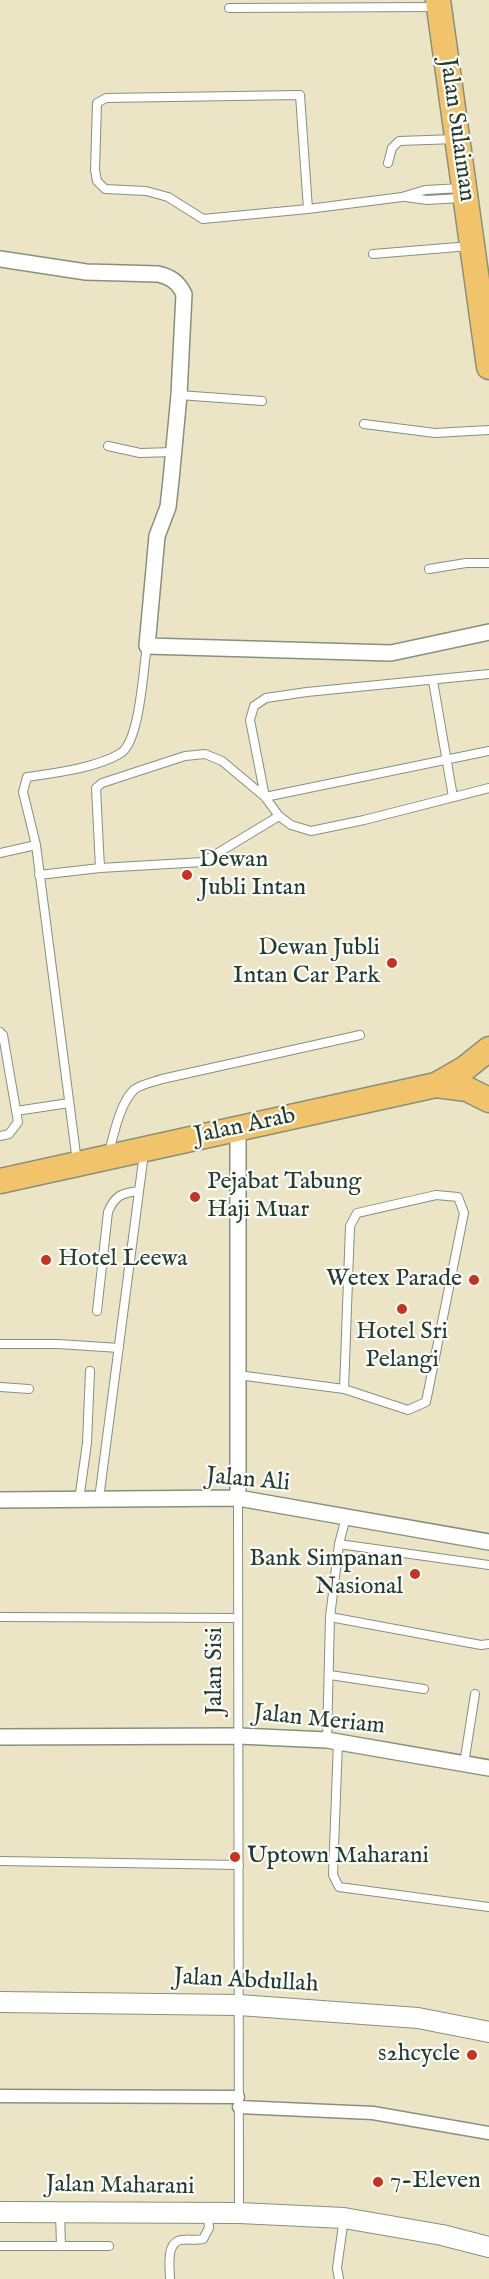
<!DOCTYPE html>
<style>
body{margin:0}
canvas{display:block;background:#ebe5c6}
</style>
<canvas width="489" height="2279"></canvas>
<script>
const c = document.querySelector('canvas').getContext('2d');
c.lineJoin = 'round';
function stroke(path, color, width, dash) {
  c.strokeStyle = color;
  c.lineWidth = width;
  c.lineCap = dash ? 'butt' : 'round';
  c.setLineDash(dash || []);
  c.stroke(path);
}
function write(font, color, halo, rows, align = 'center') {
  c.font = font + ' "IM FELL English",serif';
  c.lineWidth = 4.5;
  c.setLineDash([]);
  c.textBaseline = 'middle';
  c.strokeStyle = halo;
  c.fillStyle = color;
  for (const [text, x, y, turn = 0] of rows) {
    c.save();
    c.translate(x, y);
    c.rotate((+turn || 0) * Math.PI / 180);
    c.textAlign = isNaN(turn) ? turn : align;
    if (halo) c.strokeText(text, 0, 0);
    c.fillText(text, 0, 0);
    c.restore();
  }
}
const service = new Path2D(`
 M 229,8 L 434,7
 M 388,163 L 392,148 L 399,141 L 456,139
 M 405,197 L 427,200 L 461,198
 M 308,209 L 300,95 L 106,98 L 97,103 L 95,170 L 97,181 L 105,189 L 146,191 L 168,197 L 203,219 L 308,209 L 402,197 L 425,190 L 462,188
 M 373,254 L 470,246
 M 179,395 L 262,401
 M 364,424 L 435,433 L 489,430
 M 108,446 L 140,453 L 173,452
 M 429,569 L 466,563 L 489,563
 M 489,674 L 307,692 L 266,698 L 254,706 L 250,720 L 265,797 L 489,751
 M 433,681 L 453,797
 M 0,853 L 36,845
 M 100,868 L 203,862 L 279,816
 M 39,875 L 100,868 L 96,788 L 102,783 L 185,756 L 205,754 L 222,761 L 265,797 L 279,816 L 291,825 L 311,831 L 364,820 L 489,788
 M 0,1032 L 3,1035 L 18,1122 L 9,1134 L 0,1136
 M 16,1111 L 69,1103
 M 109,1153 C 113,1136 121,1100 135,1089 C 142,1084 154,1082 162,1079 L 360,1035
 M 77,1162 L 36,845 L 23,792 L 27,777 C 54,773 97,768 121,753 C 140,740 143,670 147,646
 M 97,1311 L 108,1212 C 115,1195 122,1193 139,1191
 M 0,1344 L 58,1344 L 119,1348
 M 238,1375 L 344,1389 L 350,1226 L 357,1213 L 436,1195 L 458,1197 L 464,1213 L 426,1402 L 408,1410 L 344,1389
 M 0,1387 L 29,1389
 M 238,1498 L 239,2213
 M 99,1499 L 144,1153
 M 79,1500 L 87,1443 L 90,1371
 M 346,1517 L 339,1544 L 489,1565
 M 0,1617 L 238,1618
 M 330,1617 L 339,1544
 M 330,1675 L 424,1689
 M 327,1740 L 330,1617 L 481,1645 L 489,1644
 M 338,1742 L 333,1875 L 339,1887 L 489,1907
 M 464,1764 L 475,1694
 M 0,1861 L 239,1865
 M 0,2246 L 61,2246 L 60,2212
 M 61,2246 L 109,2246
 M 170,2279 C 170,2269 166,2246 178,2241 C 185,2238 195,2241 203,2239 L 209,2228 L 208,2214
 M 339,2279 L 337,2268 L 344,2218`);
const pedestrian = new Path2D(`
 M 0,2096 L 238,2097
 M 239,2107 L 373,2113 L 489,2133`);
const minor = new Path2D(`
 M 0,259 L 86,272 L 158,274 C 171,277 178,282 184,294 L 179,395 L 171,480 L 168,507 L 157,536 L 147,646 L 391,653 L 489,632
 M 238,1129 L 238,1498
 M 0,1500 L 238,1498 L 489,1542
 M 0,1737 L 239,1736 L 327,1740 L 489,1768`);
const tertiary = new Path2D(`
 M 0,2002 L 239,2005 L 418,2018 L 489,2032
 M 0,2212 L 239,2213 L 344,2218 L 442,2235 L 489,2247`);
const primary = new Path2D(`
 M 438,0 L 489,367
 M 436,1085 L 464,1069 L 489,1049
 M 0,1181 L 436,1085 L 467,1089 L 489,1100`);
stroke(service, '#85917d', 10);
stroke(pedestrian, '#85917d', 15);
stroke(minor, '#85917d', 18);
stroke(tertiary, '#85917d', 22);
stroke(primary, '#85917d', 27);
stroke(service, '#fff', 8);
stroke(pedestrian, '#fff', 12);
stroke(minor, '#fff', 15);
stroke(tertiary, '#fff', 20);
stroke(primary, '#f1c36a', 24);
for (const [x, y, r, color] of [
 [187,875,6,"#c8321e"],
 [392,963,6,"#c8321e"],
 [195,1197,6,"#c8321e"],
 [46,1260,6,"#c8321e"],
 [474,1280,6,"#c8321e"],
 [402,1309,6,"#c8321e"],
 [415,1574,6,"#c8321e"],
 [235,1857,6,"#c8321e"],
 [472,2055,6,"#c8321e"],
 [378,2182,6,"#c8321e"]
]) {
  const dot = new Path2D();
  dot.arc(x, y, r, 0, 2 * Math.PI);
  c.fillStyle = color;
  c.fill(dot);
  stroke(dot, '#fdfcf7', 2);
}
write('24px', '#1f3d34', '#fdfcf7', [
 ["Jalan Sulaiman",456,130,82],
 ["Jalan Arab",245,1127,-12],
 ["Jalan Ali",248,1481,5],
 ["Jalan Sisi",216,1671,-90],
 ["Jalan Meriam",319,1721,6],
 ["Jalan Abdullah",246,1982,3],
 ["Jalan Maharani",120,2187,1]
]);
write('24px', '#1f3d34', '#fdfcf7', [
 ["Dewan",199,861],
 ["Jubli Intan",199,889],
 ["Dewan Jubli",380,949,"right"],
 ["Intan Car Park",380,977,"right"],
 ["Pejabat Tabung",207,1183],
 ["Haji Muar",207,1211],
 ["Hotel Leewa",58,1260],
 ["Wetex Parade",462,1280,"right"],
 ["Hotel Sri",402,1333,"center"],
 ["Pelangi",402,1361,"center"],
 ["Bank Simpanan",403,1560,"right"],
 ["Nasional",403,1588,"right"],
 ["Uptown Maharani",247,1857],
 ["s2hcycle",460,2055,"right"],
 ["7-Eleven",390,2182]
], 'left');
</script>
